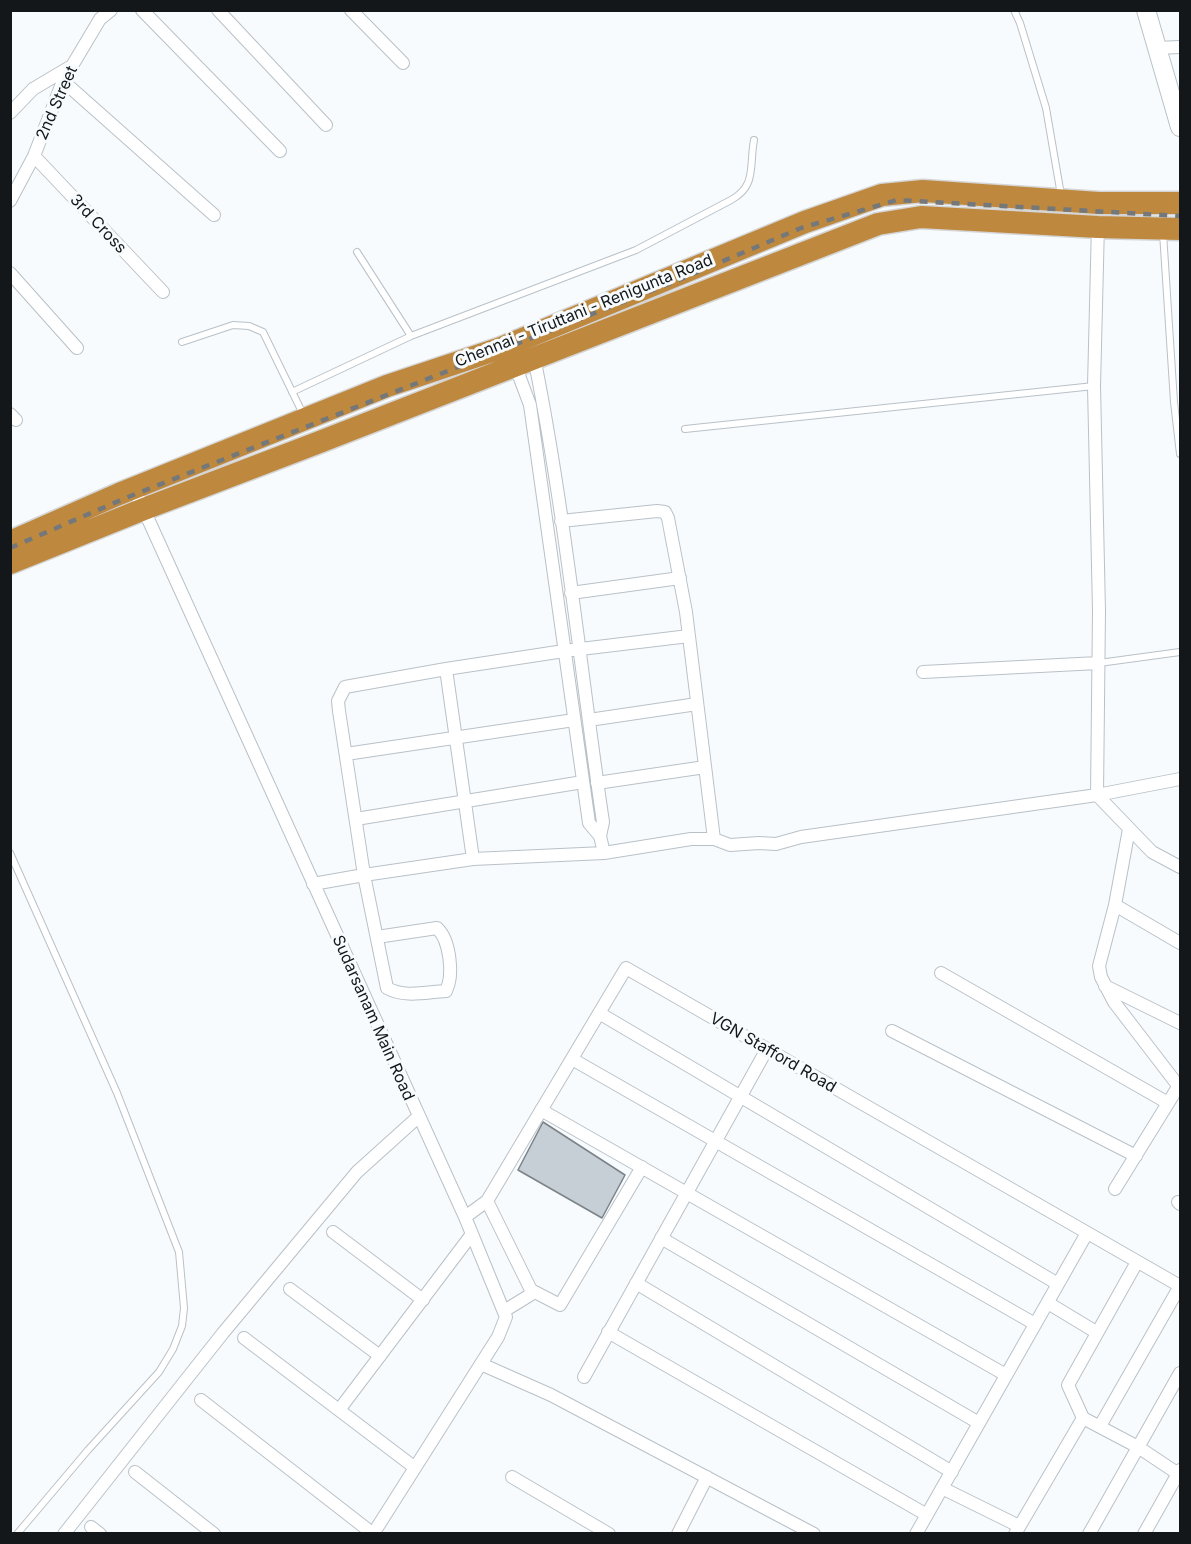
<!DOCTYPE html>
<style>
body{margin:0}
#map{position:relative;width:1191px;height:1544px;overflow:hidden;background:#f7fbfd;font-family:Inter,sans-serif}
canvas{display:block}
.frame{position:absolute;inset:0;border:12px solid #141719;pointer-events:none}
</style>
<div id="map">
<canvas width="1191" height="1544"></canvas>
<div class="frame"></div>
</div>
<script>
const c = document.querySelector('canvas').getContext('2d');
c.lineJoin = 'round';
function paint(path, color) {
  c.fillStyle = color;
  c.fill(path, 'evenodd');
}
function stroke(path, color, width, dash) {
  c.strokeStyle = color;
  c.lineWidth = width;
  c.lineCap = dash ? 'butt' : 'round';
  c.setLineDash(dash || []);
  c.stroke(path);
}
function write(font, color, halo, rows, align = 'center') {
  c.font = font + ' Inter,sans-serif';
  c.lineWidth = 6;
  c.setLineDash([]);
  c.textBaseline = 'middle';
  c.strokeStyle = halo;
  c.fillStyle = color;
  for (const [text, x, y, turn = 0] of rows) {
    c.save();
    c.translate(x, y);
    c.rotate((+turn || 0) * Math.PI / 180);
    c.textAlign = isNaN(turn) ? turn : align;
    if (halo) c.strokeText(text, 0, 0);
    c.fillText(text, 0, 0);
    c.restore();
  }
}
const building = new Path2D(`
 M 543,1122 L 625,1175 L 602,1218 L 518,1170 Z`);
paint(building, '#c7cfd6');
stroke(building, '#7b8288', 1.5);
const lane = new Path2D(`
 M 1014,10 L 1020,23 L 1046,108 L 1061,195
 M 1163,233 L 1174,402 L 1180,454
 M 357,252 L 411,336
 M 182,342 L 233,325 L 249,326 L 263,332 L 303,414
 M 292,392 L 411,336 L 636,250 L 731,200 C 757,186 749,166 754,140
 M 685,429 L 1094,386
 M 1099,663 L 1180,652
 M 10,853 L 117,1093 L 179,1252 L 184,1308 L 182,1326 L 173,1349 L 159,1372 L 88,1450 L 17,1534`);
const street = new Path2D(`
 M 142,10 L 280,151
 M 218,10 L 326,125
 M 351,10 L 403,63
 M 1156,48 L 1180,47
 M 63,81 L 214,215
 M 10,113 L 33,89 L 70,67
 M 34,156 L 163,292
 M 10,201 L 34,156 L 63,81 L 100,19 L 111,10
 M 1098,224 L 1094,386 L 1099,611 L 1097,795 L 1180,779
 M 10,273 L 77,348
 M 534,357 C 565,511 580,667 603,822 L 600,836 L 604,853
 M 515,365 L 530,405 L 589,823 L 600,836
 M 10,414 L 16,420
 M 134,488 L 465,1217 L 506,1317 L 498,1337 L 373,1534
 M 561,521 L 657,511 L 665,512 L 668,518 L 686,612 L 714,839
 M 571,593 L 680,578
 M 446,669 L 473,859
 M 923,672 L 1098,663
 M 589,720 L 697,704
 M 346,754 L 574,720
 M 597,783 L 705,767
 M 356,819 L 583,782
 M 1129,829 L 1115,905 L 1099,966 L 1101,977 L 1114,1002 L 1180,1088
 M 313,884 L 364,875 L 473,859 L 604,853 L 691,839 L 714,839 L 730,845 L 759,843 L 776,844 L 801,837 L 1097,795 L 1152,852 L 1180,867
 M 1115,905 L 1180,943
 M 377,937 L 437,928 C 450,940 454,975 446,991 C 426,992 405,998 387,988 L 364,875 L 339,711 L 338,701 L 345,687 L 446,669 L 564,651 L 689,636
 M 941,973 L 1168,1103
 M 1105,986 L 1180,1023
 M 599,1013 L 1058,1284
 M 892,1031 L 1136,1156
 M 572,1059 L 1035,1324
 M 541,1110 L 1006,1375
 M 1115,1189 L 1178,1087
 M 487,1201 L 531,1290 L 530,1295 L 504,1311
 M 1178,1202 L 1180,1204
 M 465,1217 L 487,1201 L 626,968 L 1180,1286
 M 333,1232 L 423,1300
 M 661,1238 L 979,1423
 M 1137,1262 L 1068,1385 L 1083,1418 L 1138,1447 L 1180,1475
 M 636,1283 L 952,1472
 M 290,1289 L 380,1356
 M 531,1290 L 560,1305 L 642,1167
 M 1048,1303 L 1096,1332
 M 608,1332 L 927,1515
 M 244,1338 L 414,1467
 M 481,1364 L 551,1395 L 814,1534
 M 584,1377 L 767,1049
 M 201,1400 L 372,1533
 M 339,1410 L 472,1234
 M 1100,1426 L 1180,1286
 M 135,1472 L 214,1534
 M 512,1477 L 609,1534
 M 942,1488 L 1019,1526
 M 91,1527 L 100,1534
 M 64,1534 L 223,1333 L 357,1172 L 418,1117
 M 678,1534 L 707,1477
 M 916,1534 L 1087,1233
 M 1015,1534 L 1083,1418
 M 1089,1534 L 1180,1373
 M 1144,1534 L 1180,1470`);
const secondary = new Path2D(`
 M 1146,10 L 1180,127`);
const highway = new Path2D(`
 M 10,542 L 119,494 L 387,386 L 501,348 L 805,222 L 882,195 L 923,191 L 1099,203 L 1180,203
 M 10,563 L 144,509 L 317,443 L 878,224 L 921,217 L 1098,227 L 1180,229`);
stroke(lane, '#b9c1c8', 8);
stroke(street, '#b9c1c8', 14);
stroke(secondary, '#b9c1c8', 20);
stroke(highway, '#d5d5d6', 25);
stroke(lane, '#fff', 6);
stroke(street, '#fff', 12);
stroke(secondary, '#fff', 18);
stroke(highway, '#be893f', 22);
stroke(new Path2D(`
 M 10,548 L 128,497 L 676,281 L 801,228 L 897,200 L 1180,216`), '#74787a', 4.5, [8, 8]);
write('16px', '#141719', '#f7fbfd', [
 ["2nd Street",57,103,-66],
 ["3rd Cross",98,224,47],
 ["Chennai - Tiruttani - Renigunta Road",584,311,-22],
 ["Sudarsanam Main Road",373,1018,66],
 ["VGN Stafford Road",773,1053,30]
]);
</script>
